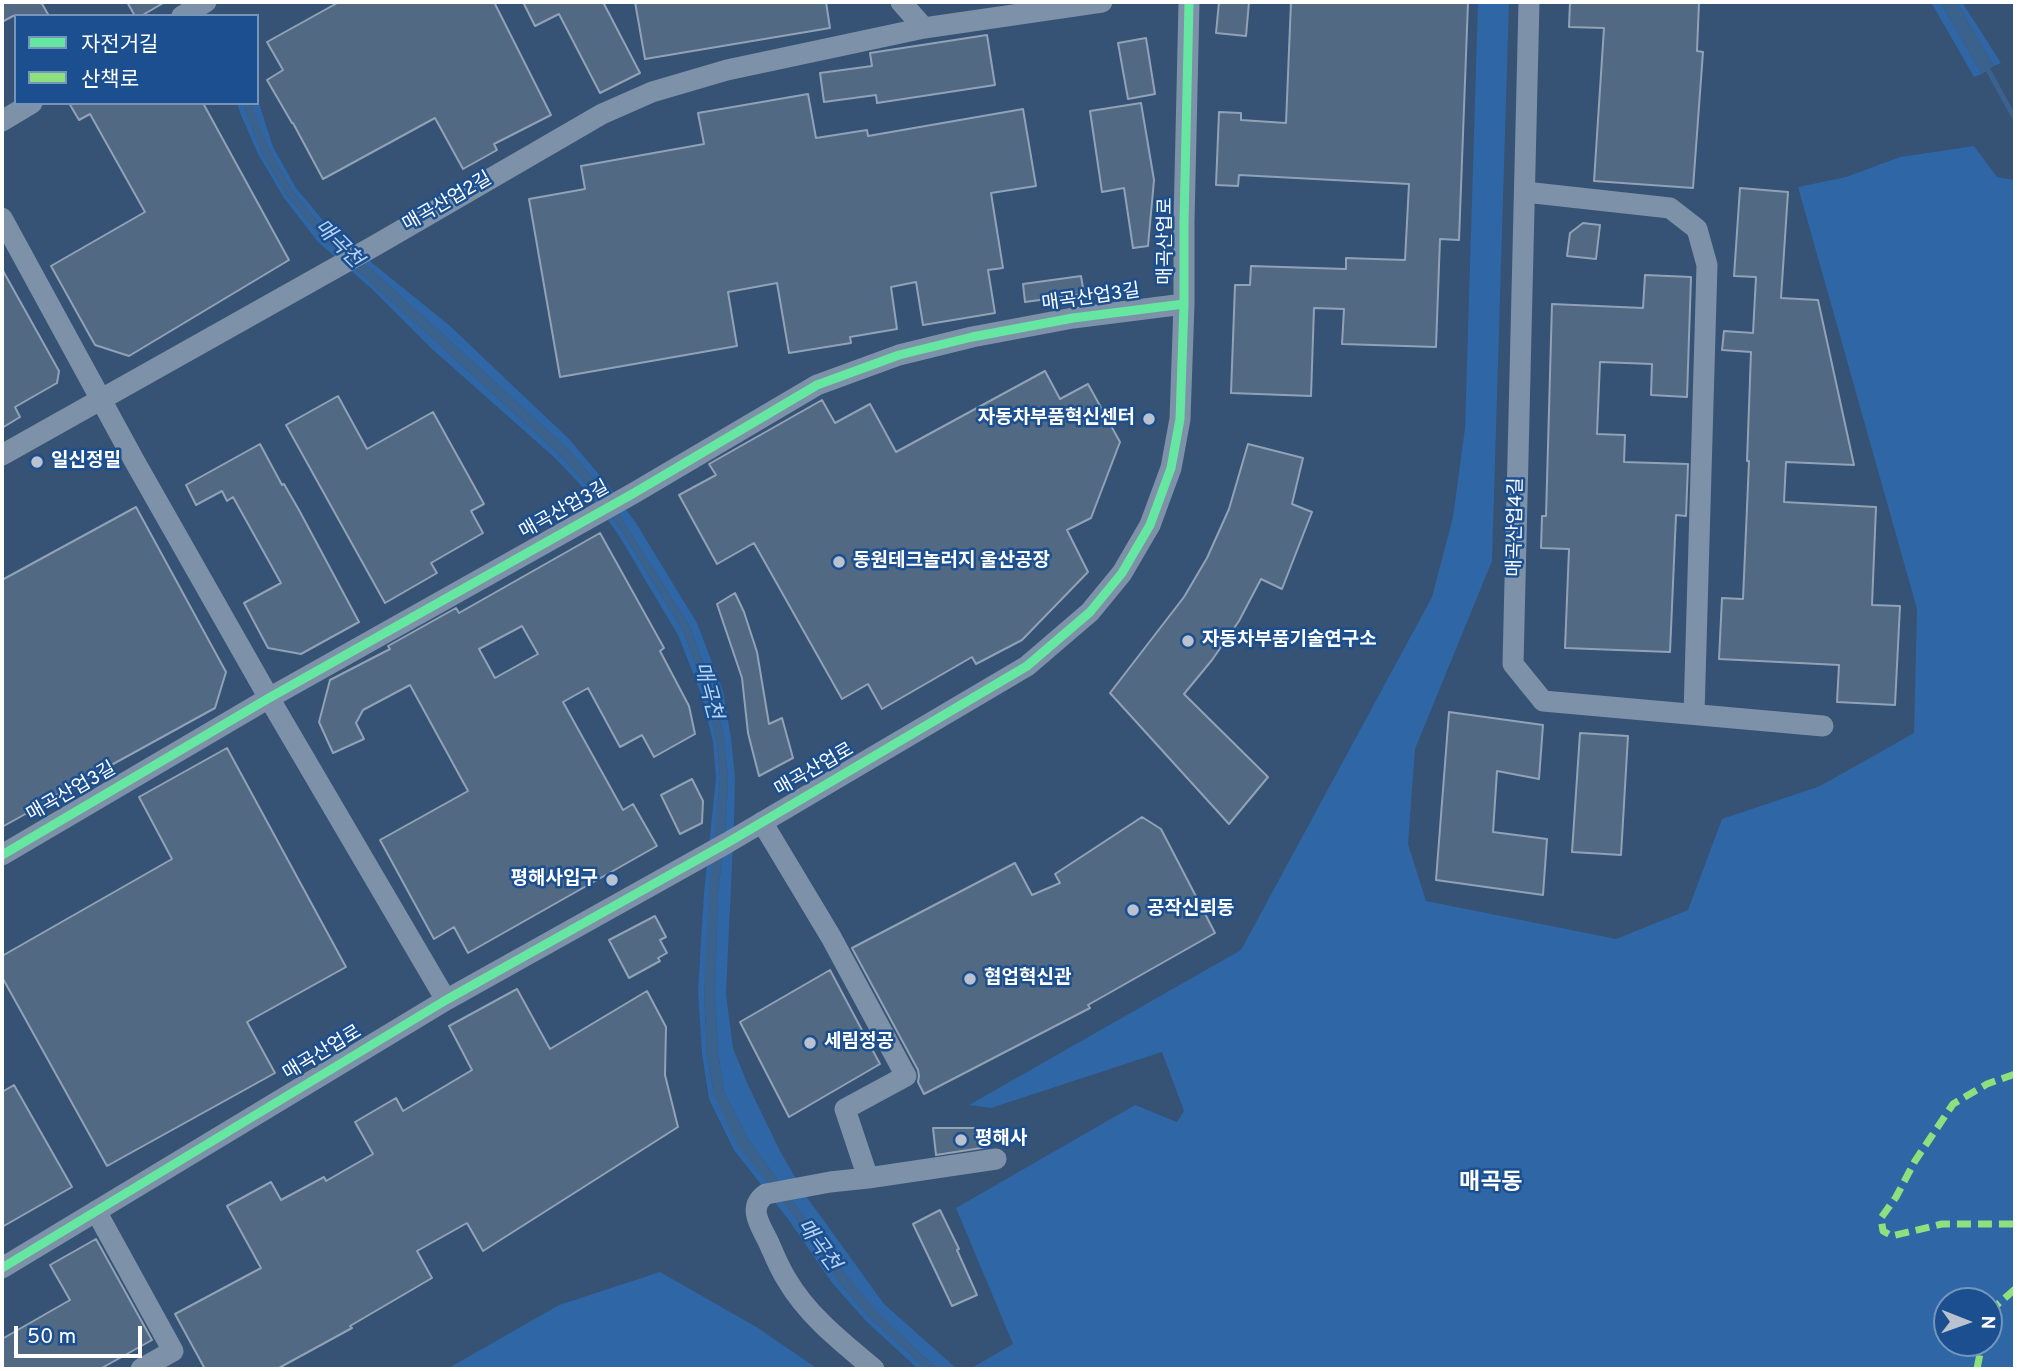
<!DOCTYPE html>
<meta charset="utf-8">
<style>
body{margin:0}
#map{position:relative;width:2017px;height:1371px;overflow:hidden;background:#365274;font-family:Overpass,"Noto Sans KR",sans-serif}
canvas{display:block}
.frame{position:absolute;inset:0;border:4px solid #fff;pointer-events:none}
.legend{position:absolute;left:14px;top:14px;width:245px;height:91px;box-sizing:border-box;background:#1b4f8f;border:2px solid #7695bc;margin:0;padding:9px 12px;list-style:none;font-size:21px;color:#fff}
.legend li{display:flex;align-items:center;gap:14px;height:35px}
.legend b{width:35px;border:2px solid #7695bc}
.north{position:absolute;left:1933px;top:1287px;width:70px;height:70px;box-sizing:border-box;background:#1b4f8f;border:2px solid #7695bc;border-radius:50%;rotate:91deg;font-size:19px;font-weight:700;line-height:28px;text-align:center;color:#fff}
.north::after{content:'';display:block;margin:auto;width:24px;height:32px;background:#b9c2ce;clip-path:polygon(50% 0,100% 100%,50% 72%,0 100%)}
.scale{position:absolute;left:14px;top:1326px;width:128px;height:32px;box-sizing:border-box;border:4px solid #fff;border-top:0;padding-left:9px;font-size:21px;line-height:24px;white-space:nowrap;color:#fff;-webkit-text-stroke:5px #1b4f8f;paint-order:stroke}
</style>
<div id="map">
<canvas width="2017" height="1371"></canvas>
<div class="frame"></div>
<ul class="legend">
<li><b style="height:9px;background:#66e7a1"></b>자전거길</li>
<li><b style="height:9px;background:#8de07e"></b>산책로</li>
</ul>
<div class="north">N</div>
<div class="scale">50 m</div>
</div>
<script>
const c = document.querySelector('canvas').getContext('2d');
c.lineJoin = 'round';
function paint(path, color) {
  c.fillStyle = color;
  c.fill(path, 'evenodd');
}
function stroke(path, color, width, dash) {
  c.strokeStyle = color;
  c.lineWidth = width;
  c.lineCap = dash ? 'butt' : 'round';
  c.setLineDash(dash || []);
  c.stroke(path);
}
function write(font, color, halo, rows, align = 'center') {
  c.font = font + ' Overpass,"Noto Sans KR",sans-serif';
  c.lineWidth = 5;
  c.setLineDash([]);
  c.textBaseline = 'middle';
  c.strokeStyle = halo;
  c.fillStyle = color;
  for (const [text, x, y, turn = 0] of rows) {
    c.save();
    c.translate(x, y);
    c.rotate((+turn || 0) * Math.PI / 180);
    c.textAlign = isNaN(turn) ? turn : align;
    if (halo) c.strokeText(text, 0, 0);
    c.fillText(text, 0, 0);
    c.restore();
  }
}
paint(new Path2D(`
 M 1478,2 L 1509,2 L 1492,561 L 1415,749 L 1408,844 L 1426,901 L 1616,939 L 1688,910 L 1722,819 L 1820,786 L 1914,733 L 1917,609 L 1798,187 L 1846,177 L 1900,157 L 1974,146 L 1997,177 L 2015,180 L 2015,1369 L 970,1369 L 1013,1344 L 956,1208 L 1135,1105 L 1177,1122 L 1184,1111 L 1162,1052 L 991,1108 L 969,1105 L 1241,950 L 1432,597 L 1453,517 L 1465,428 ZM 1947,1301 L 1989,1301 L 1989,1343 L 1947,1343 Z
 M 1931,2 L 1940,2 L 1982,74 L 1974,77 Z
 M 1956,2 L 1962,2 L 2001,63 L 1994,66 Z
 M 257,97 L 273,147 L 296,188 L 330,229 L 449,325 L 569,439 L 607,484 L 636,523 L 697,623 L 723,691 L 731,738 L 735,778 L 734,822 L 726,994 L 733,1048 L 748,1085 L 780,1151 L 806,1196 L 884,1304 L 957,1369 L 938,1369 L 913,1347 L 875,1310 L 846,1275 L 748,1139 L 724,1092 L 718,1052 L 715,993 L 718,893 L 726,823 L 728,778 L 724,739 L 714,694 L 690,627 L 602,488 L 565,446 L 380,277 L 327,233 L 292,191 L 268,148 L 253,110 L 252,103 L 257,103 Z
 M 237,103 L 243,103 L 261,151 L 287,195 L 322,238 L 559,454 L 594,493 L 622,531 L 683,631 L 707,695 L 717,741 L 720,778 L 704,991 L 707,1053 L 714,1096 L 838,1281 L 869,1317 L 927,1369 L 918,1369 L 866,1321 L 833,1284 L 788,1219 L 734,1150 L 709,1099 L 702,1054 L 698,991 L 704,893 L 716,778 L 713,742 L 702,696 L 678,635 L 618,534 L 590,495 L 555,458 L 432,349 L 372,289 L 318,242 L 284,198 L 258,154 L 241,115 Z
 M 660,1272 L 758,1328 L 818,1369 L 447,1369 L 559,1305 Z`), '#2f66a5');
paint(new Path2D(`
 M 1940,2 L 1956,2 L 1994,66 L 1982,74 Z
 M 243,103 L 252,103 L 268,148 L 292,191 L 327,233 L 380,277 L 565,446 L 602,488 L 690,627 L 714,694 L 724,739 L 728,778 L 726,823 L 718,893 L 715,993 L 718,1052 L 724,1092 L 748,1139 L 846,1275 L 876,1310 L 913,1347 L 938,1369 L 927,1369 L 869,1317 L 838,1281 L 793,1215 L 738,1146 L 714,1096 L 707,1053 L 704,991 L 709,893 L 720,778 L 717,741 L 707,695 L 683,631 L 622,531 L 594,493 L 559,454 L 322,238 L 287,195 L 261,151 Z`), '#3b618d');
stroke(new Path2D(`
 M 1985,64 L 2015,119`), '#3b618d', 5);
const building = new Path2D(`
 M 2,2 L 41,2 L 49,16 L 13,16 L 2,22 Z
 M 127,2 L 165,2 L 141,16 L 135,16 Z
 M 339,2 L 494,2 L 551,115 L 494,144 L 497,150 L 463,169 L 435,118 L 323,179 L 293,123 L 292,123 L 267,80 L 283,70 L 267,42 Z
 M 523,2 L 603,2 L 640,73 L 600,93 L 559,14 L 535,26 Z
 M 635,2 L 826,2 L 830,28 L 645,59 Z
 M 1219,2 L 1249,2 L 1246,36 L 1216,33 Z
 M 1291,2 L 1468,2 L 1459,240 L 1440,239 L 1436,347 L 1342,344 L 1344,309 L 1314,308 L 1311,396 L 1231,393 L 1235,285 L 1250,285 L 1251,266 L 1346,269 L 1346,258 L 1405,260 L 1409,184 L 1239,175 L 1238,186 L 1216,185 L 1219,112 L 1241,113 L 1241,120 L 1286,123 Z
 M 1570,2 L 1699,2 L 1697,51 L 1703,52 L 1693,188 L 1594,181 L 1604,28 L 1569,27 Z
 M 987,35 L 995,85 L 877,103 L 876,95 L 824,102 L 820,73 L 872,66 L 870,53 Z
 M 1146,38 L 1155,94 L 1128,99 L 1118,43 Z
 M 808,94 L 816,138 L 867,130 L 868,136 L 1023,109 L 1036,186 L 991,193 L 1003,268 L 988,270 L 995,313 L 923,325 L 916,282 L 891,287 L 897,329 L 850,337 L 851,343 L 789,353 L 777,283 L 728,292 L 737,346 L 560,377 L 529,199 L 585,189 L 581,166 L 704,144 L 698,113 Z
 M 69,103 L 203,103 L 289,260 L 129,356 L 95,345 L 51,266 L 145,212 L 90,114 L 79,120 Z
 M 1141,103 L 1154,180 L 1148,246 L 1133,248 L 1124,188 L 1102,192 L 1090,111 Z
 M 1740,188 L 1788,192 L 1781,298 L 1818,300 L 1854,465 L 1786,462 L 1784,502 L 1876,507 L 1872,605 L 1900,606 L 1895,705 L 1837,702 L 1839,665 L 1719,659 L 1722,598 L 1743,599 L 1749,461 L 1747,461 L 1751,352 L 1722,350 L 1724,331 L 1753,333 L 1756,277 L 1734,276 Z
 M 1583,223 L 1600,225 L 1596,259 L 1567,256 L 1570,233 Z
 M 2,269 L 59,371 L 57,383 L 15,407 L 20,417 L 2,428 Z
 M 1645,275 L 1691,277 L 1687,397 L 1651,395 L 1652,364 L 1600,362 L 1597,434 L 1625,435 L 1624,462 L 1688,464 L 1686,516 L 1676,515 L 1670,652 L 1565,648 L 1569,549 L 1541,548 L 1542,516 L 1546,516 L 1552,304 L 1643,308 Z
 M 1081,276 L 1084,294 L 1025,302 L 1023,284 Z
 M 1045,371 L 1060,399 L 1088,384 L 1120,442 L 1091,518 L 1067,530 L 1088,572 L 1022,640 L 976,664 L 972,657 L 882,709 L 868,684 L 842,699 L 754,543 L 717,564 L 679,495 L 716,475 L 709,464 L 822,400 L 835,423 L 870,404 L 896,452 Z
 M 338,396 L 367,449 L 433,412 L 484,504 L 471,511 L 483,533 L 431,563 L 437,573 L 385,603 L 286,425 Z
 M 260,444 L 282,485 L 284,484 L 299,510 L 359,622 L 301,654 L 268,648 L 244,603 L 281,583 L 233,497 L 227,501 L 222,491 L 196,505 L 186,485 Z
 M 1248,444 L 1303,458 L 1292,504 L 1312,512 L 1282,589 L 1261,579 L 1239,621 L 1212,660 L 1184,694 L 1268,777 L 1229,824 L 1110,693 L 1184,597 L 1207,558 L 1229,509 Z
 M 136,507 L 226,672 L 215,708 L 55,796 L 56,797 L 2,827 L 2,580 Z
 M 600,533 L 664,648 L 660,651 L 689,706 L 695,734 L 654,757 L 642,735 L 620,747 L 588,688 L 563,702 L 623,810 L 633,804 L 657,846 L 468,953 L 454,927 L 434,939 L 380,840 L 468,791 L 410,685 L 363,710 L 356,723 L 364,739 L 333,753 L 319,722 L 330,680 L 390,649 L 388,646 L 456,608 L 459,613 ZM 522,626 L 538,654 L 495,678 L 479,649 Z
 M 735,593 L 744,612 L 757,652 L 769,724 L 782,718 L 793,758 L 759,776 L 748,733 L 742,678 L 717,604 Z
 M 1449,712 L 1543,725 L 1539,779 L 1497,771 L 1493,832 L 1547,839 L 1543,895 L 1436,880 Z
 M 1580,733 L 1628,736 L 1621,855 L 1572,852 Z
 M 227,748 L 346,967 L 247,1022 L 275,1073 L 107,1166 L 2,977 L 2,956 L 172,859 L 139,797 Z
 M 692,779 L 703,801 L 702,823 L 680,834 L 661,795 Z
 M 1142,817 L 1161,829 L 1215,933 L 1088,1005 L 1090,1008 L 924,1094 L 918,1082 L 919,1076 L 918,1070 L 852,948 L 1015,863 L 1032,895 L 1060,883 L 1055,874 Z
 M 655,916 L 666,937 L 660,940 L 667,953 L 658,958 L 660,961 L 629,978 L 609,940 Z
 M 830,970 L 880,1064 L 789,1117 L 740,1022 Z
 M 517,989 L 550,1049 L 647,991 L 666,1027 L 665,1075 L 678,1127 L 483,1251 L 467,1223 L 417,1251 L 432,1278 L 350,1326 L 352,1328 L 277,1369 L 205,1369 L 175,1314 L 261,1268 L 227,1206 L 271,1182 L 281,1200 L 324,1177 L 326,1181 L 373,1154 L 355,1122 L 396,1098 L 403,1111 L 472,1070 L 449,1026 Z
 M 14,1085 L 72,1187 L 2,1227 L 2,1092 Z
 M 933,1128 L 986,1128 L 988,1147 L 936,1155 Z
 M 940,1210 L 959,1249 L 957,1250 L 977,1295 L 952,1306 L 913,1224 Z
 M 96,1239 L 152,1340 L 100,1369 L 2,1369 L 2,1339 L 70,1300 L 50,1265 Z`);
paint(building, '#526984');
stroke(building, '#92a2b6', 2);
stroke(new Path2D(`
 M 901,2 L 924,28 L 1102,2
 M 1529,2 L 1513,664 L 1543,701 L 1823,726
 M 182,16 L 206,2
 M 2,121 L 32,103
 M 1525,192 L 1670,208 L 1697,229 L 1707,265 L 1694,714
 M 2,218 L 135,462 L 269,698 L 446,1000
 M 2,455 L 376,245 L 602,114 L 652,92 L 727,70 L 924,28
 M 762,822 L 831,937 L 906,1076 L 845,1109 L 868,1178 L 996,1159
 M 2,855 L 269,698 L 634,493 L 817,385 L 899,355 L 972,337 L 1073,318 L 1184,304
 M 868,1178 L 830,1182 L 766,1194 C 747,1207 760,1225 768,1241 C 774,1254 779,1268 787,1280 C 808,1316 843,1343 874,1369
 M 96,1211 L 173,1351 L 141,1369
 M 2,1268 L 446,1000 L 727,843 L 1027,666 L 1090,612 L 1122,573 L 1150,525 L 1171,468 L 1180,419 L 1184,304 L 1184,222 L 1189,2`), '#7d92a8', 21);
stroke(new Path2D(`
 M 2015,1074 L 1987,1084 L 1953,1104 L 1915,1161 L 1896,1197 L 1881,1218 L 1883,1231 L 1892,1236 L 1942,1224 L 2015,1224
 M 1989,1312 L 2015,1289
 M 1977,1369 L 1982,1343`), '#8de07e', 7, [14, 7]);
stroke(new Path2D(`
 M 2,855 L 269,698 L 634,493 L 817,385 L 899,355 L 972,337 L 1073,318 L 1184,304
 M 2,1268 L 446,1000 L 727,843 L 1027,666 L 1090,612 L 1122,573 L 1150,525 L 1171,468 L 1180,419 L 1184,304 L 1184,222 L 1189,2`), '#66e7a1', 9);
for (const [x, y, r, color] of [
 [1149,419,7,"#b9c2ce"],
 [37,462,7,"#b9c2ce"],
 [839,562,7,"#b9c2ce"],
 [1188,641,7,"#b9c2ce"],
 [612,880,7,"#b9c2ce"],
 [1133,910,7,"#b9c2ce"],
 [970,979,7,"#b9c2ce"],
 [810,1043,7,"#b9c2ce"],
 [961,1140,7,"#b9c2ce"]
]) {
  const dot = new Path2D();
  dot.arc(x, y, r, 0, 2 * Math.PI);
  c.fillStyle = color;
  c.fill(dot);
  stroke(dot, '#1b4f8f', 2.5);
}
write('19px', '#fff', '#1b4f8f', [
 ["매곡산업2길",448,203,-30],
 ["매곡산업로",1167,241,-90],
 ["매곡산업3길",1091,299,-8],
 ["매곡산업3길",565,511,-29],
 ["매곡산업4길",1517,527,-89],
 ["매곡산업로",815,771,-30],
 ["매곡산업3길",72,793,-30],
 ["매곡산업로",323,1054,-31]
]);
write('bold 19px', '#fff', '#1b4f8f', [
 ["자동차부품혁신센터",1135,419,"right"],
 ["일신정밀",51,462],
 ["동원테크놀러지 울산공장",853,562],
 ["자동차부품기술연구소",1202,641],
 ["평해사입구",598,880,"right"],
 ["공작신뢰동",1147,910],
 ["협업혁신관",984,979],
 ["세림정공",824,1043],
 ["평해사",975,1140]
], 'left');
write('italic 21px', '#b5d3f5', '#1b4f8f', [
 ["매곡천",337,245,45],
 ["매곡천",706,691,75],
 ["매곡천",817,1246,54]
]);
write('bold 23px', '#fff', '#1b4f8f', [
 ["매곡동",1491,1184]
]);
</script>
